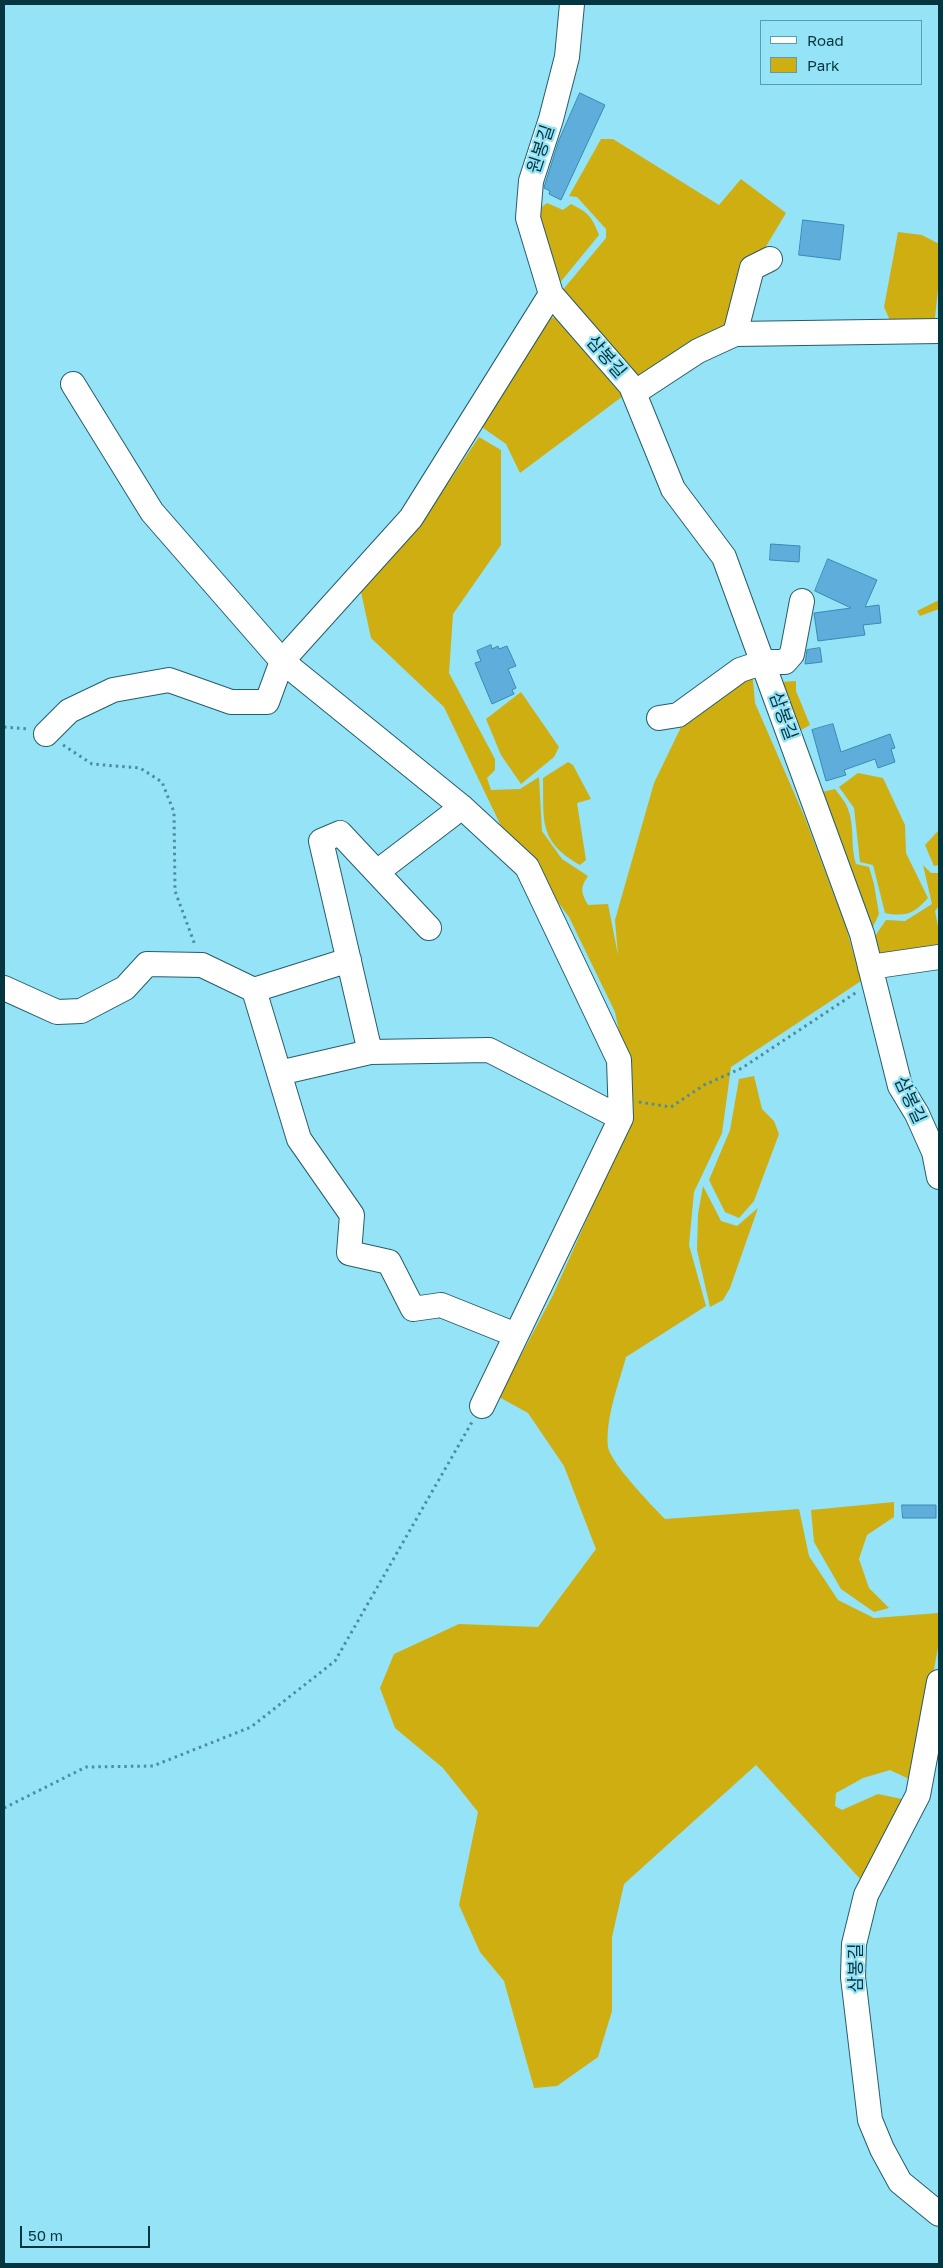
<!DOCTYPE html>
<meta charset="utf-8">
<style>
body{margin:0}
#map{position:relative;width:943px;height:2268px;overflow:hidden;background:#95e3f7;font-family:"Golos Text",sans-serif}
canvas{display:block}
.frame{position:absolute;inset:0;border:5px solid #05353f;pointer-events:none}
.legend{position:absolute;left:760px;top:20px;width:162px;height:65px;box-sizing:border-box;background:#95e3f7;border:1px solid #5b9dad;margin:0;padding:6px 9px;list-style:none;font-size:15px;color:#05353f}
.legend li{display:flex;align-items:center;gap:10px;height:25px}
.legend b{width:25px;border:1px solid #5b9dad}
.scale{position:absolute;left:20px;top:2226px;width:130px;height:22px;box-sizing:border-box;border:2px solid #05353f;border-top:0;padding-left:6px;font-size:15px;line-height:18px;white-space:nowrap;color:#05353f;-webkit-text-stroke:4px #95e3f7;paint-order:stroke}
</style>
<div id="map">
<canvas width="943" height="2268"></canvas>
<div class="frame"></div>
<ul class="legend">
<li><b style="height:6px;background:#fff"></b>Road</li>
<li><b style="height:14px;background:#ceae11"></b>Park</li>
</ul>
<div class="scale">50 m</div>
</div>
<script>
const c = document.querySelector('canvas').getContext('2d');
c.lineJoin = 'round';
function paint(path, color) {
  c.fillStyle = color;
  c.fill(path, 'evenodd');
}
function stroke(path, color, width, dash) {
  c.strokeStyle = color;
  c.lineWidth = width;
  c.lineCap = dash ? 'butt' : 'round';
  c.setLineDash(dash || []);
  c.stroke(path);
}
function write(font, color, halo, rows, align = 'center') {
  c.font = font + ' "Golos Text","Noto Sans KR",sans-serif';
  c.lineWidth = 4.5;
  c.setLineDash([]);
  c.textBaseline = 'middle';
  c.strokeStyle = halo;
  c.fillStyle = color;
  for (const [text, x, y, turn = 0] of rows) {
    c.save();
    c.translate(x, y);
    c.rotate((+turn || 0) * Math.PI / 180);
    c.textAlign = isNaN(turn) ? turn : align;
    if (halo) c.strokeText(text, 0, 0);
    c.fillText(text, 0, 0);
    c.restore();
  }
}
paint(new Path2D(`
 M 601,139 L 613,139 L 719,205 L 741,179 L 786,213 L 762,253 L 726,324 L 641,376 L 631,372 L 561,292 L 606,238 L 606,229 L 577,197 L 569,196 Z
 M 547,203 L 563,210 L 571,204 C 589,213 592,217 599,235 L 558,285 L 535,212 Z
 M 898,232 L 922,235 L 939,244 L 939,280 L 934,327 L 892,325 L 884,307 Z
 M 548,317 L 555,318 L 623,396 L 520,473 L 506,444 L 479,425 Z
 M 479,437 L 501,450 L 501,545 L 453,614 L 449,673 L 495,759 L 495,770 L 487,778 L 491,790 L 520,789 L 539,777 L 542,831 L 562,859 L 588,876 C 580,888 581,892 588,905 L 608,904 L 618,955 L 615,920 L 654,783 L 683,723 L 752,670 L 755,703 L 805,818 L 846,927 L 861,981 L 731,1067 L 722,1133 L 694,1192 L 689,1245 L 706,1306 L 626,1357 C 619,1383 605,1419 608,1447 C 610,1462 652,1506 665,1519 L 799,1509 L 809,1556 L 838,1600 L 874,1618 L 939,1613 L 939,1642 L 918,1757 L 909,1779 L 890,1770 L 863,1778 L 836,1793 L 835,1806 L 842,1810 L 878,1794 L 902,1799 L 888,1832 L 863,1882 L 756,1765 L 624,1884 L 612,1937 L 612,2011 L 598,2057 L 557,2086 L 534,2088 L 504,1981 L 480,1952 L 459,1905 L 478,1812 L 443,1768 L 395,1728 L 380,1688 L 394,1654 L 459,1624 L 538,1627 L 596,1549 L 564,1466 L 528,1413 L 499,1397 L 553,1295 L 603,1183 L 632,1092 L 615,1012 L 569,917 L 501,826 L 444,707 L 371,638 L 361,592 L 426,516 Z
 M 939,600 L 939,609 L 920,616 L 917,611 Z
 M 796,681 L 796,691 L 810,725 L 801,730 L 781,682 Z
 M 521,692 L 559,747 L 554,757 L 521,784 L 501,755 L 486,719 Z
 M 568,762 L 573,765 L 591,799 L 577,803 L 586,860 L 580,865 C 538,841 544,821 543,778 Z
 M 858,773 L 883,778 L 905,825 L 906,853 L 928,898 C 914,914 905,917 885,913 L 873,865 L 860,862 L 854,808 L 839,787 Z
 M 835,789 C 839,795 846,802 848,809 C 855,827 850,846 856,864 L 869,867 L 874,884 L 879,914 L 872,929 L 818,793 Z
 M 939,830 L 939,865 L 934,866 L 925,845 Z
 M 923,865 L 931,873 L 939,873 L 939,906 L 935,911 L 939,932 L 939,947 L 880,953 L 875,936 L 886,920 L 905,921 L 932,904 Z
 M 754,1076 L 762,1109 L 774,1121 L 779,1134 L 754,1201 L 739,1218 L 725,1212 L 709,1180 L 730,1130 L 739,1079 Z
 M 703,1186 L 721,1221 L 737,1226 L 758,1208 L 730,1288 L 723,1300 L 710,1307 L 697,1250 L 698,1214 Z
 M 894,1502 L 894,1517 L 867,1535 L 859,1559 L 869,1588 L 889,1608 L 874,1612 L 841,1589 L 814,1542 L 811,1510 Z`), '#ceae11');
const building = new Path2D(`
 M 580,93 L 605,105 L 561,200 L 549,194 L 550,191 L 544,188 L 545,184 L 559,140 Z
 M 803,220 L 844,225 L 840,260 L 799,255 Z
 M 771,544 L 800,546 L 799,562 L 770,560 Z
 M 828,559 L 877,580 L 865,607 L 879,605 L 881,623 L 863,625 L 865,635 L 818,641 L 814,613 L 851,608 L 815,591 Z
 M 491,645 L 492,649 L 498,646 L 499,649 L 507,646 L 516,666 L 508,669 L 516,688 L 512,690 L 514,694 L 492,704 L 475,663 L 481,661 L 477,651 Z
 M 820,648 L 822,662 L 805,664 L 807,650 Z
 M 833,724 L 841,752 L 890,734 L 895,748 L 891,749 L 895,762 L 878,768 L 875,759 L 844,770 L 846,775 L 826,781 L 812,730 Z
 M 902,1505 L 936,1505 L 936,1518 L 903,1518 Z`);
paint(building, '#5eadda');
stroke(building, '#388ab5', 1);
const minor = new Path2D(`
 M 572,4 L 567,57 L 551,119 L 531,181 L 528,218 L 551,294 L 631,386 L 673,489 L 724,557 L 862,934 L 900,1086 L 917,1114 L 934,1152 L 939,1177
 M 735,334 L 752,268 L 770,259
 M 73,384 L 152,512 L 282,661 L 462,807 L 527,867 L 619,1060 L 621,1118 L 482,1406
 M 634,393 L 698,351 L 735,334 L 939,331
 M 659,718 L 678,715 L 740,670 L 764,662 L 785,662 L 792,654 L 802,601
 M 46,734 L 69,711 L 113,690 L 169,680 L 231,702 L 267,702 L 282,661 L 411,518 L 551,294
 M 377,872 L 462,807
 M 870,967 L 939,957
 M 4,988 L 57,1012 L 81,1011 L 125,988 L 147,964 L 202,965 L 254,990 L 299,1139 L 352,1215 L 349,1253 L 389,1262 L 413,1309 L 441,1305 L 516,1335
 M 254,990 L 349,960
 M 370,1052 L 321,841 L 340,833 L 429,928
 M 279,1073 L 370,1052 L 489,1050 L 621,1118
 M 939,1682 L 918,1795 L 866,1895 L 854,1944 L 853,1977 L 870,2120 L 882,2149 L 900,2182 L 939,2214`);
stroke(minor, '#265d6a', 26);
stroke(new Path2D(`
 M 4,727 L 29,729
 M 63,745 L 92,764 L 140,768 L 162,782 L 174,812 L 175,891 L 195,945
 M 639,1102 L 671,1107 L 704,1085 L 742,1068 L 857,992
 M 4,1808 L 86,1767 L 153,1766 L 251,1727 L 335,1661 L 472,1422`), '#4e8d9c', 3, [2.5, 4]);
stroke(minor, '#fff', 24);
write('18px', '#05353f', '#95e3f7', [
 ["원봉길",541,149,-72],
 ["삼봉길",606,357,49],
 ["삼봉길",783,716,70],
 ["삼봉길",910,1100,65],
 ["삼봉길",856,1968,-90]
]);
</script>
